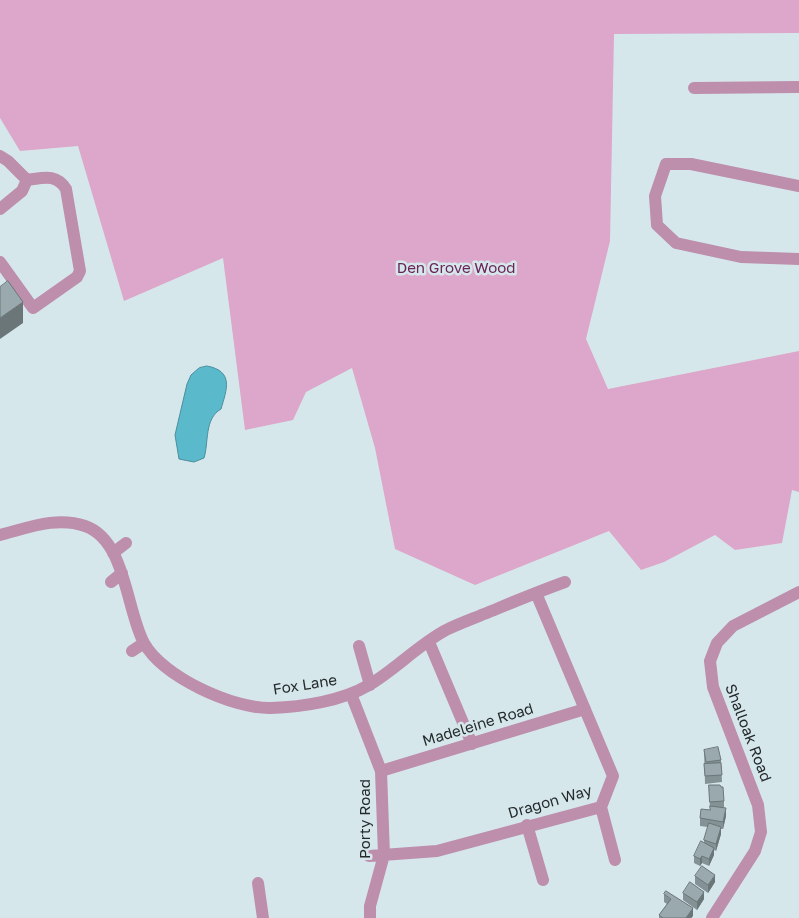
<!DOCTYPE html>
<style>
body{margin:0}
canvas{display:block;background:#d6e7eb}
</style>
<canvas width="799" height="918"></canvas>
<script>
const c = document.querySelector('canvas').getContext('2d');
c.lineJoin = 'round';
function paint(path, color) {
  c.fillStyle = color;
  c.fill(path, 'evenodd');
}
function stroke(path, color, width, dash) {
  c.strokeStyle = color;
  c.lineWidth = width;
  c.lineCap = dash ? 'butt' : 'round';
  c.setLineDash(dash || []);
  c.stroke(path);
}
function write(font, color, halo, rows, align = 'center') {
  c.font = font + ' "Golos Text",sans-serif';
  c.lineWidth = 5;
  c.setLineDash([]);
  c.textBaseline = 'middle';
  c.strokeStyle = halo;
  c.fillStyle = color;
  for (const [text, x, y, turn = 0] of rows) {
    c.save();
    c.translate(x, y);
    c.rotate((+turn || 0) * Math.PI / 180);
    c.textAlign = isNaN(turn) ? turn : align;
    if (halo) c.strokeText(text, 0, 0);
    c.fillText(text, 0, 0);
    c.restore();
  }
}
paint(new Path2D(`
 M 0,0 L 799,0 L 799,33 L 614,34 L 610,241 L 586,339 L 608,389 L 799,351 L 799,492 L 792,490 L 782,543 L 735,550 L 715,535 L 664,562 L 641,570 L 609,531 L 475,585 L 395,549 L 375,448 L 352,368 L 306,392 L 293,420 L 245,430 L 223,258 L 124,301 L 78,146 L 20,151 L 0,118 Z`), '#dca7ca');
const water = new Path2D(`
 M 207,366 C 234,371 227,389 221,409 C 204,419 209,442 204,458 L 194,462 L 179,459 L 175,435 L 187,384 L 191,375 L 199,368 Z`);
paint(water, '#5bb9cc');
stroke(water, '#4b8e9c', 1);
stroke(new Path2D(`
 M 694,88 L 799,87
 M 0,156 L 8,161 L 27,180
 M 799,186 L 691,164 L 666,164 L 655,196 L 657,225 L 676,243 L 741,257 L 799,259
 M 0,209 L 22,191 L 27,180
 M 0,262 L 33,308 L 77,277 L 80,271 L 66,189 C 56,173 43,178 27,180
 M 0,535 C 28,528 56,516 85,526 C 126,540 126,610 144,643 C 163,677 233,709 271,708 C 302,707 342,701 369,685 C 396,669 418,645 446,630 C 458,624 472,619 484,614 C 511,603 537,592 565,582
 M 113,553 L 126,543
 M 111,582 L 122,573
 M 429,642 L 472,744
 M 359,646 L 370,685
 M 132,651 L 144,643
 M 351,694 L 381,771 L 384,855 L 370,906 L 370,918
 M 381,771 L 585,709
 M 601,807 L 615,860
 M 527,825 L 543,880
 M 369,856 L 437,851 L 601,807 L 613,776 L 536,593
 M 258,883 L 263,918
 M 712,918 L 755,851 L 761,832 L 758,805 L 713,687 L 710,661 L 717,643 L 733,626 L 799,592`), '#bd8fad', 12);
paint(new Path2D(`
 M 704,750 L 721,760 L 722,782 L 705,784 Z
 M 709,785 L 724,801 L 724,808 L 726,816 L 723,829 L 721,829 L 721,834 L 716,851 L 714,850 L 714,855 L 709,866 L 702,863 L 700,866 L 694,863 L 694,856 L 704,843 L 704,840 L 708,827 L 700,826 L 700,818 L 710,810 Z
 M 695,876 L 715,882 L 708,893 L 695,884 Z
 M 683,893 L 704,899 L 697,910 L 683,900 Z
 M 664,894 L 693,916 L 691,918 L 659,918 L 659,915 L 667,904 L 664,902 Z`), '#849195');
paint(new Path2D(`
 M 23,302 L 23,323 L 0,339 L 0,318 Z
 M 726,808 L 726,816 L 723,829 L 723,822 Z
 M 721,827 L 721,834 L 716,851 L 716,844 Z
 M 714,848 L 714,855 L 709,866 L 709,859 Z
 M 702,856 L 702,863 L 700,866 L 700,859 Z
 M 715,875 L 715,882 L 708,893 L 708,885 Z
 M 704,892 L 704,899 L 697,910 L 697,902 Z
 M 693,908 L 693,916 L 691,918 L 686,918 Z`), '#6b7679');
const building = new Path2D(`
 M 8,281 L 23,302 L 0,318 L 0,287 Z
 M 718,747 L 721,760 L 706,762 L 704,750 Z
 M 721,763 L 722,775 L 705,776 L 704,764 Z
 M 709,785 L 720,785 L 721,787 L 723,787 L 724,801 L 710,802 Z
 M 710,806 L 726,808 L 723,822 L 700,818 L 701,809 L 710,810 Z
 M 709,823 L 721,827 L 716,844 L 704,840 Z
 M 701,841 L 714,848 L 709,859 L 702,856 L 700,859 L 694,856 Z
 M 702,866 L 715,875 L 708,885 L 695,876 Z
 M 690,882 L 704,892 L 697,902 L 683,893 Z
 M 666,891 L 693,908 L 686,918 L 663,918 L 659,915 L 671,899 L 664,894 Z`);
paint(building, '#99a9ad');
stroke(building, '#6b7679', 1);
write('15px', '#6c2358', '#d6e7eb', [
 ["Den Grove Wood",456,268]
]);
write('15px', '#252b2d', '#d6e7eb', [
 ["Fox Lane",305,685,-9],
 ["Madeleine Road",478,725,-17],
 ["Shalloak Road",748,733,69],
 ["Dragon Way",550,802,-16],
 ["Porty Road",365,819,-90]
]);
</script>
